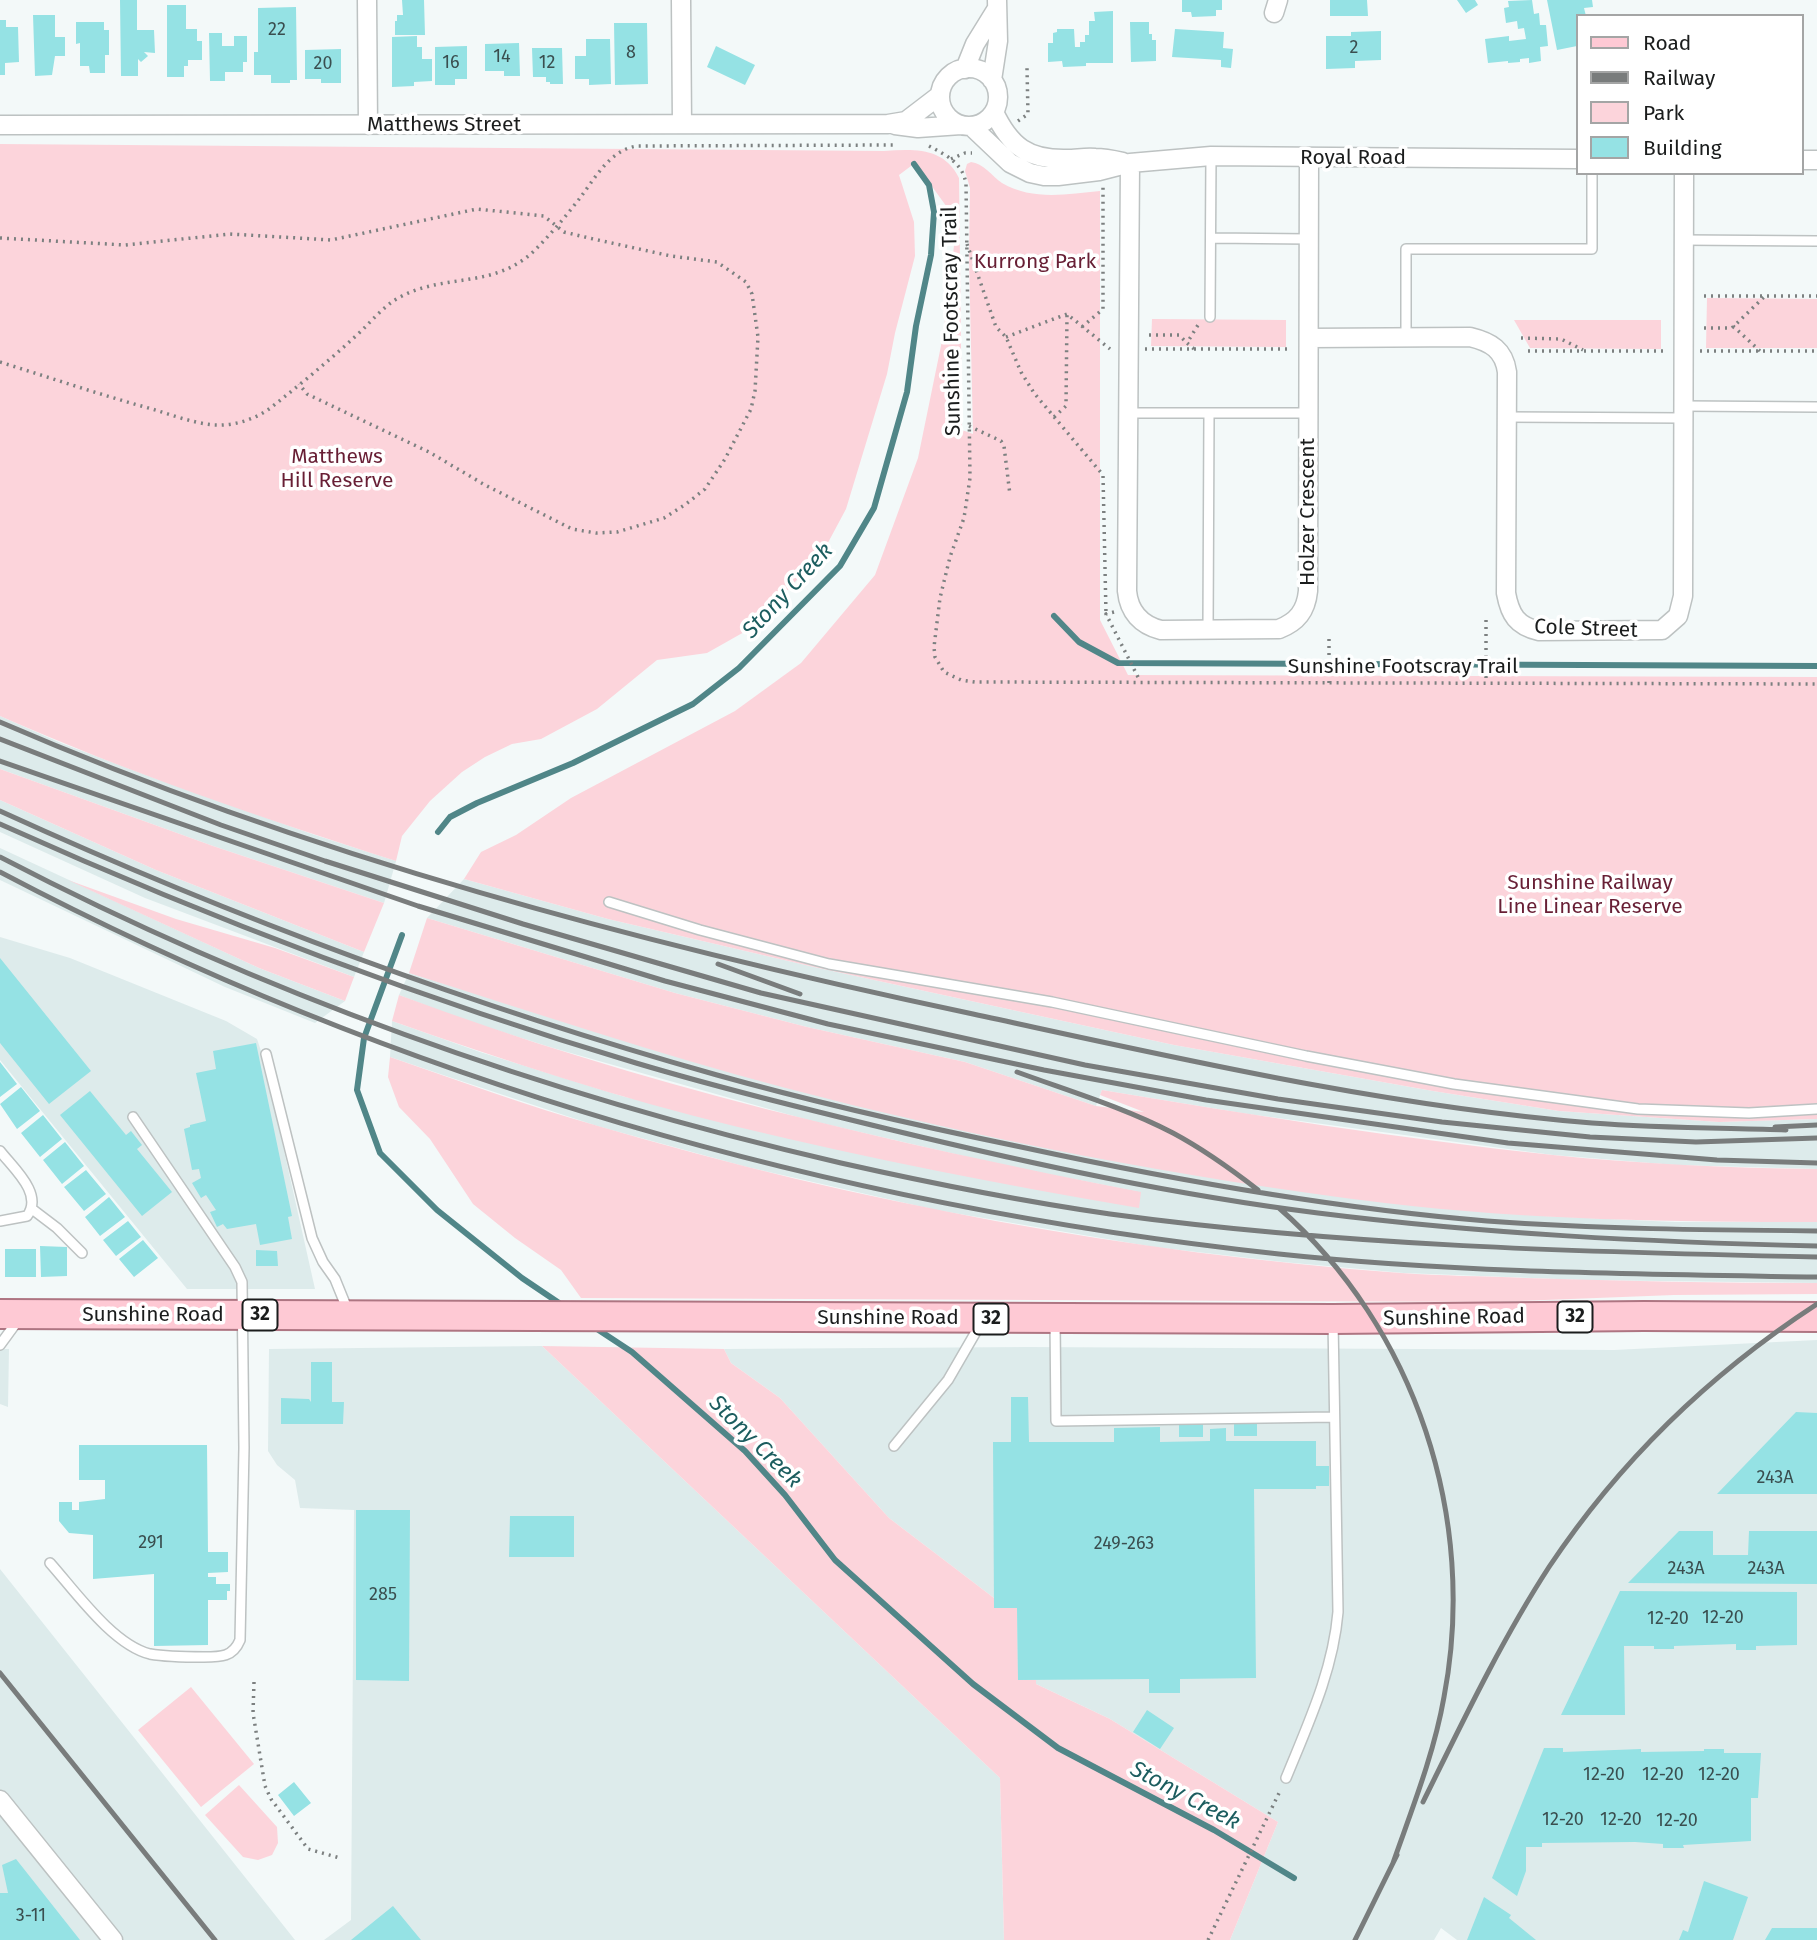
<!DOCTYPE html>
<style>
body{margin:0}
#map{position:relative;width:1817px;height:1940px;overflow:hidden;background:#f3f9f9;font-family:"Fira Sans",sans-serif}
canvas{display:block}
.legend{position:absolute;left:1576px;top:14px;width:228px;height:161px;box-sizing:border-box;background:#fff;border:2px solid #a4a5a5;margin:0;padding:9px 12px;list-style:none;font-size:21px;color:#1b1d1d}
.legend li{display:flex;align-items:center;gap:14px;height:35px}
.legend b{width:35px;border:2px solid #a4a5a5}
</style>
<div id="map">
<canvas width="1817" height="1940"></canvas>
<ul class="legend">
<li><b style="height:9px;background:#fec9d4"></b>Road</li>
<li><b style="height:9px;background:#797c7c"></b>Railway</li>
<li><b style="height:19px;background:#fcd4db"></b>Park</li>
<li><b style="height:19px;background:#95e2e4"></b>Building</li>
</ul>
</div>
<script>
const c = document.querySelector('canvas').getContext('2d');
c.lineJoin = 'round';
function paint(path, color) {
  c.fillStyle = color;
  c.fill(path, 'evenodd');
}
function stroke(path, color, width, dash) {
  c.strokeStyle = color;
  c.lineWidth = width;
  c.lineCap = dash ? 'butt' : 'round';
  c.setLineDash(dash || []);
  c.stroke(path);
}
function write(font, color, halo, rows, align = 'center') {
  c.font = font + ' "Fira Sans",sans-serif';
  c.lineWidth = 7;
  c.setLineDash([]);
  c.textBaseline = 'middle';
  c.strokeStyle = halo;
  c.fillStyle = color;
  for (const [text, x, y, turn = 0] of rows) {
    c.save();
    c.translate(x, y);
    c.rotate((+turn || 0) * Math.PI / 180);
    c.textAlign = isNaN(turn) ? turn : align;
    if (halo) c.strokeText(text, 0, 0);
    c.fillText(text, 0, 0);
    c.restore();
  }
}
paint(new Path2D(`
 M 0,716 L 61,743 L 146,775 L 312,834 L 396,861 L 384,903 L 213,846 L 0,769 Z
 M 0,800 L 156,870 L 364,952 L 354,977 L 145,898 L 0,832 Z
 M 0,848 L 259,968 L 345,1001 L 315,1023 L 225,987 L 0,880 Z
 M 464,879 L 608,919 L 814,967 L 1174,1045 L 1433,1091 L 1559,1111 L 1719,1122 L 1817,1119 L 1817,1169 L 1675,1165 L 1553,1155 L 1248,1114 L 1102,1090 L 1096,1106 L 965,1062 L 807,1027 L 675,993 L 427,918 Z
 M 0,937 L 70,958 L 226,1021 L 257,1039 L 263,1057 L 315,1289 L 187,1289 L 0,1060 Z
 M 409,973 L 781,1086 L 919,1120 L 1063,1151 L 1194,1174 L 1545,1216 L 1675,1222 L 1817,1222 L 1817,1283 L 1583,1280 L 1404,1273 L 1283,1262 L 1154,1247 L 936,1210 L 747,1167 L 597,1126 L 449,1077 L 390,1057 L 392,1021 L 480,1052 L 625,1097 L 1141,1192 L 1011,1167 L 808,1120 L 553,1048 L 461,1019 L 399,995 Z
 M 1817,1340 L 1817,1940 L 1457,1940 L 1441,1928 L 1434,1940 L 1230,1940 L 1278,1822 L 1110,1719 L 1036,1684 L 1018,1680 L 994,1598 L 889,1518 L 780,1398 L 731,1363 L 724,1349 L 1027,1347 L 1614,1350 Z
 M 542,1346 L 1000,1778 L 1004,1940 L 324,1940 L 351,1920 L 354,1510 L 300,1508 L 295,1480 L 277,1465 L 268,1451 L 269,1349 Z
 M 0,1349 L 9,1349 L 8,1407 L 0,1404 Z
 M 0,1569 L 295,1940 L 0,1940 Z`), '#ddebeb');
paint(new Path2D(`
 M 0,144 L 884,151 C 914,149 944,147 959,178 L 962,430 L 973,434 L 969,258 L 970,188 L 965,171 L 967,164 L 971,162 C 983,163 992,176 1002,183 C 1033,201 1067,194 1100,191 L 1100,620 L 1128,675 L 1817,677 L 1817,1119 L 1719,1122 L 1559,1111 L 1433,1091 L 1174,1045 L 814,967 L 608,919 L 464,879 L 481,852 L 516,835 L 571,798 L 735,711 L 801,663 L 875,575 L 918,458 L 943,336 L 957,221 L 915,163 L 899,175 L 914,222 L 915,256 L 895,333 L 887,374 L 846,509 L 823,552 L 753,627 L 707,653 L 657,660 L 597,709 L 541,739 L 512,744 L 485,757 L 462,772 L 430,801 L 402,836 L 396,861 C 262,818 129,773 0,716 Z
 M 1707,298 L 1817,299 L 1817,348 L 1706,348 Z
 M 1152,319 L 1286,320 L 1286,347 L 1151,346 Z
 M 1514,320 L 1661,320 L 1661,349 L 1530,348 Z
 M 0,769 L 213,846 L 384,903 L 364,952 L 156,870 L 0,800 Z
 M 68,880 L 176,919 L 275,948 L 354,977 L 345,1001 L 259,968 Z
 M 427,918 L 675,993 L 807,1027 L 965,1062 L 1096,1106 L 1144,1112 L 1100,1095 L 1102,1090 C 1252,1115 1402,1139 1553,1155 C 1640,1164 1729,1168 1817,1169 L 1817,1222 C 1673,1222 1528,1220 1385,1203 C 1182,1178 979,1139 782,1087 C 657,1054 533,1012 409,973 Z
 M 399,995 C 639,1085 890,1143 1141,1192 L 1139,1208 C 1004,1185 871,1159 738,1127 C 621,1099 506,1061 392,1021 Z
 M 390,1057 C 459,1081 528,1106 598,1126 C 859,1203 1130,1253 1401,1273 C 1442,1276 1484,1276 1525,1278 C 1622,1281 1720,1283 1817,1283 L 1817,1294 L 1674,1295 L 1493,1302 L 581,1298 L 561,1270 L 515,1238 L 473,1204 L 430,1139 L 399,1107 L 388,1077 Z
 M 542,1346 L 724,1349 L 731,1363 L 780,1398 L 889,1518 L 994,1598 L 1017,1608 L 1018,1680 L 1036,1680 L 1036,1684 L 1110,1719 L 1278,1822 L 1230,1940 L 1004,1940 L 1000,1778 Z
 M 191,1687 L 254,1764 L 201,1807 L 138,1730 Z
 M 239,1785 L 277,1827 L 278,1843 L 272,1855 L 258,1860 L 243,1857 L 205,1815 Z`), '#fcd4db');
stroke(new Path2D(`
 M 1054,616 L 1079,642 L 1118,663 L 1817,666
 M 438,832 L 450,817 L 477,803 L 573,763 L 693,704 L 739,668 L 840,566 L 874,508 L 907,392 L 916,326 L 931,255 L 934,212 L 929,185 L 914,164
 M 402,935 L 364,1038 L 357,1090 L 380,1153 L 437,1210 L 522,1278 L 565,1307
 M 594,1327 L 632,1352 L 745,1451 L 785,1495 L 835,1560 L 973,1684 L 1058,1748 L 1214,1830 L 1294,1878`), '#508688', 6);
paint(new Path2D(`
 M 120,0 L 137,0 L 137,30 L 154,30 L 155,53 L 144,52 L 148,56 L 141,62 L 138,59 L 138,76 L 121,76 Z
 M 402,0 L 424,0 L 425,35 L 395,35 L 395,21 L 397,21 L 397,15 L 403,15 Z
 M 1182,0 L 1222,0 L 1222,10 L 1216,10 L 1216,16 L 1192,17 L 1191,12 L 1182,12 Z
 M 1330,0 L 1367,0 L 1368,16 L 1330,16 Z
 M 1457,0 L 1475,0 L 1478,5 L 1466,13 Z
 M 1532,0 L 1534,14 L 1539,13 L 1540,25 L 1546,25 L 1548,46 L 1540,47 L 1541,61 L 1529,63 L 1529,58 L 1520,59 L 1520,62 L 1508,63 L 1508,61 L 1488,63 L 1485,39 L 1509,36 L 1509,41 L 1526,39 L 1524,28 L 1518,29 L 1517,21 L 1506,23 L 1504,8 L 1509,7 L 1508,1 Z
 M 1547,0 L 1592,0 L 1593,7 L 1584,8 L 1586,16 L 1577,16 L 1577,46 L 1557,50 Z
 M 167,5 L 186,5 L 186,29 L 197,29 L 197,41 L 202,41 L 202,60 L 188,60 L 188,66 L 184,66 L 184,77 L 167,77 Z
 M 296,7 L 297,80 L 290,80 L 290,83 L 271,83 L 271,75 L 254,75 L 254,52 L 258,52 L 258,8 Z
 M 1113,11 L 1113,63 L 1086,63 L 1086,66 L 1063,67 L 1062,61 L 1048,62 L 1048,43 L 1053,43 L 1053,33 L 1057,32 L 1057,29 L 1074,29 L 1075,47 L 1080,47 L 1080,42 L 1085,42 L 1085,35 L 1089,35 L 1089,21 L 1095,21 L 1094,12 Z
 M 33,15 L 55,15 L 55,37 L 65,37 L 65,56 L 55,56 L 52,75 L 35,76 Z
 M 0,20 L 6,20 L 6,27 L 18,27 L 19,62 L 5,63 L 5,75 L 0,75 Z
 M 76,22 L 104,22 L 104,30 L 109,30 L 109,55 L 105,55 L 105,73 L 90,73 L 89,66 L 80,66 L 80,43 L 76,44 Z
 M 1130,22 L 1149,22 L 1149,34 L 1152,34 L 1152,40 L 1156,40 L 1156,61 L 1131,62 Z
 M 614,23 L 647,23 L 648,84 L 615,85 Z
 M 1175,29 L 1224,32 L 1223,48 L 1233,49 L 1231,68 L 1221,67 L 1221,60 L 1172,57 Z
 M 1381,31 L 1381,60 L 1355,61 L 1355,68 L 1326,69 L 1326,36 L 1351,36 L 1351,32 Z
 M 209,33 L 222,33 L 222,46 L 234,46 L 234,36 L 247,36 L 247,62 L 243,62 L 243,72 L 225,72 L 225,81 L 210,81 Z
 M 417,36 L 417,47 L 422,47 L 422,59 L 432,59 L 432,81 L 414,82 L 414,86 L 392,87 L 392,37 Z
 M 586,39 L 610,39 L 611,84 L 589,85 L 589,79 L 575,79 L 575,56 L 586,56 Z
 M 519,43 L 520,76 L 504,76 L 504,71 L 485,71 L 485,44 Z
 M 467,46 L 467,79 L 455,79 L 455,85 L 435,85 L 435,47 Z
 M 716,46 L 755,65 L 745,85 L 707,67 Z
 M 532,48 L 562,48 L 563,84 L 550,84 L 550,82 L 546,82 L 546,77 L 533,77 Z
 M 341,49 L 341,83 L 321,83 L 321,79 L 305,79 L 305,50 Z
 M 0,958 L 91,1071 L 49,1104 L 0,1043 Z
 M 256,1043 L 292,1216 L 288,1217 L 292,1239 L 260,1245 L 256,1224 L 227,1229 L 223,1224 L 217,1227 L 210,1212 L 216,1210 L 206,1195 L 201,1198 L 192,1183 L 201,1178 L 199,1169 L 192,1170 L 184,1129 L 190,1127 L 190,1125 L 206,1121 L 196,1073 L 216,1069 L 213,1051 Z
 M 0,1062 L 17,1084 L 0,1097 Z
 M 21,1087 L 40,1111 L 17,1129 L 0,1104 Z
 M 90,1091 L 126,1135 L 131,1131 L 142,1145 L 137,1149 L 172,1192 L 142,1216 L 60,1115 Z
 M 43,1115 L 62,1139 L 40,1157 L 21,1133 Z
 M 65,1142 L 84,1166 L 62,1184 L 43,1160 Z
 M 86,1170 L 106,1194 L 84,1211 L 64,1187 Z
 M 109,1197 L 125,1217 L 100,1236 L 85,1217 Z
 M 128,1221 L 141,1237 L 116,1256 L 103,1240 Z
 M 143,1240 L 158,1258 L 134,1277 L 119,1259 Z
 M 40,1246 L 67,1247 L 67,1276 L 41,1277 Z
 M 5,1249 L 36,1249 L 36,1277 L 5,1277 Z
 M 256,1250 L 277,1251 L 278,1266 L 256,1266 Z
 M 311,1362 L 332,1362 L 332,1402 L 344,1402 L 343,1424 L 281,1424 L 281,1398 L 309,1399 L 311,1402 Z
 M 1011,1397 L 1028,1397 L 1029,1442 L 1114,1442 L 1114,1428 L 1160,1427 L 1160,1442 L 1210,1441 L 1210,1429 L 1226,1428 L 1226,1441 L 1316,1441 L 1316,1466 L 1329,1466 L 1329,1486 L 1316,1486 L 1316,1489 L 1254,1489 L 1256,1678 L 1180,1679 L 1180,1693 L 1149,1693 L 1149,1679 L 1018,1680 L 1017,1608 L 994,1608 L 993,1442 L 1011,1442 Z
 M 1796,1412 L 1817,1413 L 1817,1494 L 1717,1494 Z
 M 1257,1419 L 1257,1436 L 1234,1436 L 1234,1420 Z
 M 1179,1420 L 1203,1420 L 1203,1437 L 1179,1437 Z
 M 79,1445 L 207,1445 L 208,1552 L 228,1552 L 228,1572 L 208,1573 L 208,1577 L 216,1577 L 216,1584 L 230,1584 L 230,1591 L 227,1591 L 227,1600 L 208,1600 L 208,1645 L 154,1646 L 154,1574 L 93,1579 L 93,1535 L 69,1533 L 59,1521 L 59,1502 L 72,1502 L 72,1510 L 79,1510 L 79,1502 L 105,1499 L 105,1480 L 79,1480 Z
 M 356,1510 L 410,1510 L 409,1681 L 356,1680 Z
 M 510,1516 L 574,1516 L 574,1557 L 509,1557 Z
 M 1679,1531 L 1713,1531 L 1713,1555 L 1748,1555 L 1749,1531 L 1817,1531 L 1817,1584 L 1628,1583 Z
 M 1620,1591 L 1797,1592 L 1797,1645 L 1756,1646 L 1756,1650 L 1736,1650 L 1736,1644 L 1674,1646 L 1674,1649 L 1654,1649 L 1654,1646 L 1624,1646 L 1625,1715 L 1561,1715 Z
 M 1147,1710 L 1174,1728 L 1160,1749 L 1133,1732 Z
 M 1544,1748 L 1563,1748 L 1563,1752 L 1641,1749 L 1641,1752 L 1704,1751 L 1704,1749 L 1724,1749 L 1724,1753 L 1761,1753 L 1758,1798 L 1751,1798 L 1751,1841 L 1683,1845 L 1684,1848 L 1663,1848 L 1663,1844 L 1635,1842 L 1542,1843 L 1542,1847 L 1526,1847 L 1526,1871 L 1517,1896 L 1492,1878 Z
 M 294,1782 L 311,1803 L 294,1816 L 278,1795 Z
 M 16,1859 L 80,1940 L 0,1940 L 0,1893 L 8,1893 L 2,1865 Z
 M 1704,1881 L 1748,1897 L 1733,1940 L 1679,1940 L 1683,1930 L 1688,1932 Z
 M 1484,1897 L 1511,1915 L 1509,1918 L 1536,1940 L 1467,1940 Z
 M 393,1906 L 421,1940 L 351,1940 Z
 M 1772,1928 L 1817,1928 L 1817,1940 L 1765,1940 Z`), '#95e2e4');
const lane = new Path2D(`
 M 1211,238 L 1309,239
 M 1684,240 L 1817,241
 M 1210,317 L 1211,156
 M 1406,338 L 1406,249 L 1592,249 L 1592,173
 M 1684,406 L 1817,407
 M 1129,413 L 1309,413
 M 1507,417 L 1683,418
 M 1208,630 L 1209,413
 M 609,902 L 700,930 L 829,964 L 1052,1002 L 1306,1056 L 1454,1084 L 1638,1109 L 1749,1113 L 1817,1109
 M 266,1054 L 312,1238 L 323,1262 L 335,1279 L 348,1311
 M 0,1151 C 13,1168 44,1194 27,1216 L 0,1221
 M 32,1209 L 57,1228 L 82,1253
 M 1055,1320 L 1056,1421 L 1334,1417
 M 0,1345 L 19,1319
 M 894,1446 L 948,1380 L 981,1323
 M 50,1563 C 75,1591 113,1645 150,1654 C 167,1657 187,1657 204,1657 C 221,1657 233,1657 240,1640 L 244,1448 L 242,1282 L 235,1267 L 133,1117
 M 1286,1778 C 1308,1724 1333,1671 1338,1612 L 1333,1321`);
const street = new Path2D(`
 M 367,0 L 368,125
 M 681,0 L 682,124
 M 1274,13 L 1278,0
 M940 97a29 29 0 1 1 58 0a29 29 0 1 1-58 0Z
 M 965,69 L 975,44 L 996,10
 M 992,80 L 998,41 L 997,0
 M 994,112 C 1010,146 1028,160 1067,159 C 1076,159 1086,157 1095,158 C 1104,158 1114,160 1123,162
 M 0,125 L 888,124 L 906,121 L 940,95
 M 895,125 L 918,128 L 961,125
 M 971,126 L 1010,163 L 1030,173 L 1044,176 L 1058,176 L 1099,171 L 1130,163 L 1211,156 L 1577,159
 M 1801,160 L 1817,160
 M 1130,163 L 1127,591 C 1129,612 1141,625 1161,630 L 1279,629 C 1297,622 1306,611 1308,591 L 1309,157
 M 1309,338 L 1470,337 C 1491,342 1504,350 1507,372 L 1506,593 C 1510,615 1517,626 1539,631 L 1662,630 L 1678,616 L 1683,596 L 1684,173
 M 0,1800 L 113,1940`);
const primary = new Path2D(`
 M 0,1314 L 1333,1319 L 1644,1316 L 1817,1317`);
stroke(lane, '#bdc2c2', 12);
stroke(street, '#bdc2c2', 21);
stroke(primary, '#ae7582', 32);
stroke(new Path2D(`
 M 1018,121 L 1028,114 L 1027,68
 M 929,146 C 946,155 963,163 966,184 L 970,478 L 964,518 L 950,557 L 940,598 L 934,647 L 935,657 L 944,672 L 961,680 L 975,682 L 1817,684
 M 951,159 L 965,153 L 972,153
 M 0,238 L 125,245 L 230,234 L 331,240 L 477,209 L 544,216 L 564,232 L 589,238 L 671,256 L 717,262 L 746,282 L 752,294 L 758,337 L 755,391 L 751,409 L 725,459 L 705,489 L 686,504 L 664,518 L 617,532 L 596,533 L 572,529 L 485,485 L 429,452 L 307,394 L 299,384
 M 967,244 L 996,327 L 1006,337 L 1021,372 L 1034,393 L 1103,475 L 1106,614
 M 1704,296 L 1817,296
 M 1733,326 L 1760,351
 M 1082,327 L 1103,309 L 1103,187
 M 1704,328 L 1732,328 L 1765,296
 M 1149,335 L 1179,335 L 1187,343
 M 1006,337 L 1067,314 L 1110,349
 M 1521,338 L 1561,339 L 1583,350
 M 1145,349 L 1289,349
 M 1194,349 L 1187,343 L 1198,325
 M 1528,351 L 1668,351
 M 1700,351 L 1817,351
 M 0,362 C 51,378 101,395 152,409 C 172,415 193,423 214,425 C 235,426 257,419 273,406 C 302,383 331,359 358,334 C 373,320 384,305 402,296 C 447,273 495,289 535,250 C 551,234 566,216 580,198 C 595,178 610,150 637,146 L 894,145
 M 1054,417 L 1066,406 L 1067,314
 M 969,426 L 1001,441 L 1004,446 L 1010,495
 M 1114,612 L 1106,614 L 1140,681
 M 1486,620 L 1486,683
 M 1329,683 L 1329,635
 M 254,1682 L 253,1713 L 265,1786 L 271,1799 L 308,1849 L 340,1858
 M 1208,1940 L 1281,1789`), '#7c8080', 3.5, [2, 5]);
stroke(lane, '#fff', 9);
stroke(street, '#fff', 18);
stroke(primary, '#fec9d4', 28);
stroke(new Path2D(`
 M 0,722 C 312,857 642,944 973,1014 C 1177,1058 1383,1106 1592,1123 C 1657,1128 1721,1128 1786,1130
 M 0,739 L 221,825 L 325,861 L 523,924 L 761,993 L 1085,1065 L 1278,1099 L 1442,1122 L 1590,1137 L 1696,1142 L 1817,1138
 M 0,761 L 418,906 L 665,981 L 828,1024 L 1044,1070 L 1206,1100 L 1508,1143 L 1717,1160 L 1817,1163
 M 0,811 C 232,917 472,1006 717,1075 C 817,1103 919,1126 1021,1147 C 1174,1180 1330,1208 1487,1221 C 1597,1229 1707,1230 1817,1231
 M 0,824 C 207,917 418,998 636,1063 C 720,1088 806,1109 892,1130 C 1032,1164 1175,1195 1318,1213 C 1485,1234 1649,1242 1817,1246
 M 0,857 C 265,995 550,1096 841,1163 C 930,1183 1020,1201 1110,1214 C 1345,1246 1581,1252 1817,1257
 M 0,872 C 396,1081 835,1206 1279,1254 C 1457,1273 1638,1274 1817,1277
 M 718,964 L 800,994
 M 1017,1072 C 1069,1091 1123,1107 1173,1133 C 1203,1149 1231,1169 1258,1190
 M 1775,1127 L 1817,1125
 M 1279,1208 C 1416,1328 1478,1519 1444,1697 C 1434,1754 1412,1809 1393,1863
 M 0,1673 L 215,1940
 M 1423,1802 C 1462,1723 1501,1641 1549,1567 C 1619,1462 1711,1373 1817,1304
 M 1355,1940 L 1397,1855`), '#797c7c', 5);
write('18px', '#3a4e4f', null, [
 ["22",277,30],
 ["2",1354,48],
 ["8",631,53],
 ["14",502,57],
 ["16",451,63],
 ["12",547,63],
 ["20",323,64],
 ["243A",1775,1478],
 ["291",151,1543],
 ["249-263",1124,1544],
 ["243A",1686,1569],
 ["243A",1766,1569],
 ["285",383,1595],
 ["12-20",1723,1618],
 ["12-20",1668,1619],
 ["12-20",1604,1775],
 ["12-20",1663,1775],
 ["12-20",1719,1775],
 ["12-20",1563,1820],
 ["12-20",1621,1820],
 ["12-20",1677,1821],
 ["3-11",31,1916]
]);
for (const [x, y, w] of [
 [260,1315,35],
 [1575,1317,35],
 [991,1319,35]
]) {
  const box = new Path2D();
  box.roundRect(x - w / 2, y - 15.5, w, 31, 5);
  c.fillStyle = '#fff';
  c.fill(box);
  stroke(box, '#1b1d1d', 2);
}
write('bold 19px', '#1b1d1d', null, [
 ["32",260,1315],
 ["32",1575,1317],
 ["32",991,1319]
]);
write('21px', '#1b1d1d', '#fff', [
 ["Matthews Street",444,125],
 ["Royal Road",1353,158],
 ["Sunshine Footscray Trail",952,321,-91],
 ["Holzer Crescent",1308,512,-90],
 ["Cole Street",1586,629,2],
 ["Sunshine Footscray Trail",1403,667],
 ["Sunshine Road",153,1315],
 ["Sunshine Road",888,1318],
 ["Sunshine Road",1454,1318,-1]
]);
write('21px', '#681f35', '#fff', [
 ["Kurrong Park",1035,262],
 ["Matthews",337,457],
 ["Hill Reserve",337,481],
 ["Sunshine Railway",1590,883],
 ["Line Linear Reserve",1590,907]
]);
write('italic 23px', '#1c5d5f', '#fff', [
 ["Stony Creek",788,591,-47],
 ["Stony Creek",755,1442,45],
 ["Stony Creek",1185,1796,28]
]);
</script>
